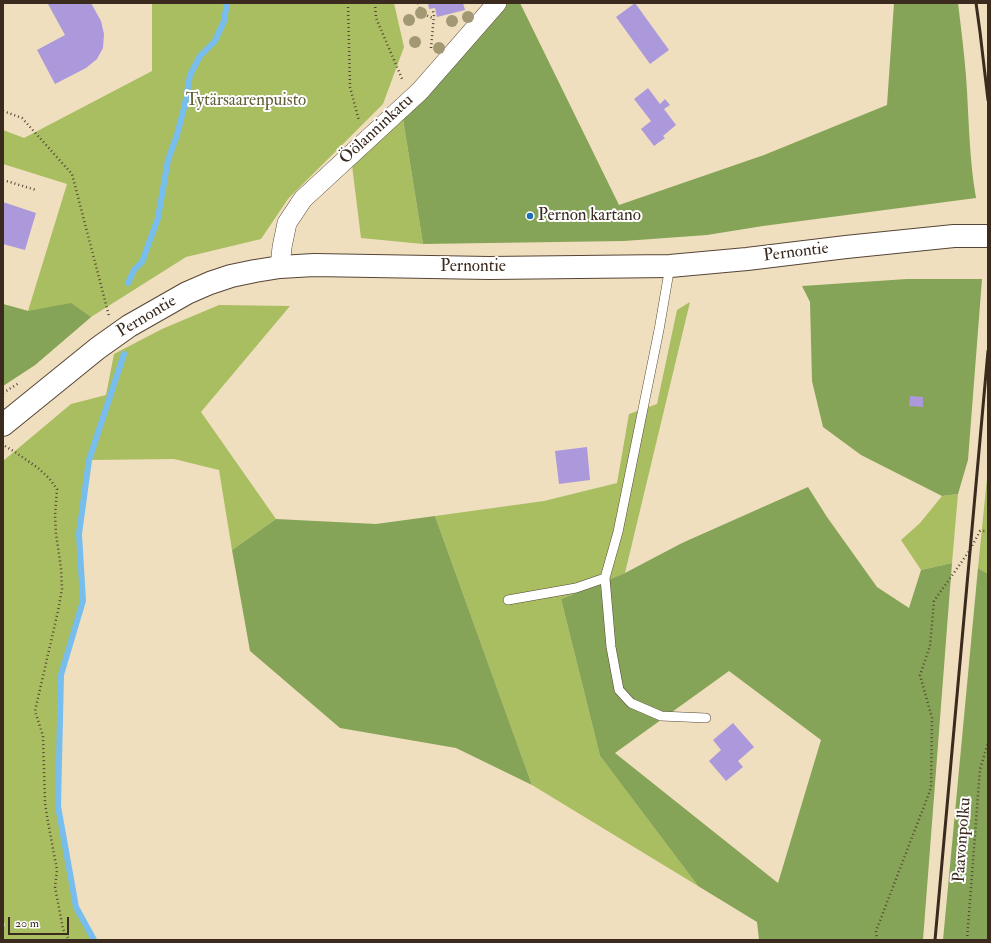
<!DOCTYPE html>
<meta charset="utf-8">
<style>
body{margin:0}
#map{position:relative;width:991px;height:943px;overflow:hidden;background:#f0dfbf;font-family:"IM FELL Double Pica",serif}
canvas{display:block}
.frame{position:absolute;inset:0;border:4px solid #3b2a1e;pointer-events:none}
.scale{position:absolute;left:8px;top:917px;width:61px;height:18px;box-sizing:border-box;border:2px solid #3b2a1e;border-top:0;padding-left:5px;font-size:12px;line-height:14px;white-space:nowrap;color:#3b2a1e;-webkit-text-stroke:3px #fff;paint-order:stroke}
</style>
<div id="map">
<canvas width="991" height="943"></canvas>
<div class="frame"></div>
<div class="scale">20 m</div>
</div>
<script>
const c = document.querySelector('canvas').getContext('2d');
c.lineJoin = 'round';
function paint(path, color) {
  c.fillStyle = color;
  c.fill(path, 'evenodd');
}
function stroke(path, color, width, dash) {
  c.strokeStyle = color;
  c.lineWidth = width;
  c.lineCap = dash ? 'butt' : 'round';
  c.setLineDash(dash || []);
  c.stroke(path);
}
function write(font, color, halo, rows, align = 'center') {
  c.font = font + ' "IM FELL Double Pica",serif';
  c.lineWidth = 4;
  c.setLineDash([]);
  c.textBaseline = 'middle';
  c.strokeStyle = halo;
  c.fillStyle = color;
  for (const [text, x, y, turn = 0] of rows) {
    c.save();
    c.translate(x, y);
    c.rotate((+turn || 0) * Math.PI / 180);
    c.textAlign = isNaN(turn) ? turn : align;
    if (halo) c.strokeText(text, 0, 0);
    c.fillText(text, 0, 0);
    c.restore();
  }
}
paint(new Path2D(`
 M 152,3 L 394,3 L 404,47 L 383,104 L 288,199 L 261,239 L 186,257 L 91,317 L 35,365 L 3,386 L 3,304 L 28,311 L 67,184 L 3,164 L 3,130 L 24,138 L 152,71 Z
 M 403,119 L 423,244 L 361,238 L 352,165 Z
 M 690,302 L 625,573 L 561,599 L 600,756 L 698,886 L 532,785 L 435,516 L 544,501 L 617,483 L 629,414 L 657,404 L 677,310 Z
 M 219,305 L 290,306 L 201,412 L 276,519 L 232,550 L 219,470 L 174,459 L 89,460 L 79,534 L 83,601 L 61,675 L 58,806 L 76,907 L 94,940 L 3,940 L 3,927 L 5,926 L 3,918 L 3,461 L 71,404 L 106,395 L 114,354 L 162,329 Z
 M 987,478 L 988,478 L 988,574 L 978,568 Z
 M 958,494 L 952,563 L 921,570 L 901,540 L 920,523 L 942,496 Z`), '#a9bd61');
paint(new Path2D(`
 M 508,3 L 520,3 L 619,205 L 764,155 L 887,105 L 894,3 L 958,3 C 961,27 964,52 966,76 C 969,117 969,158 976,198 L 763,226 L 707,235 L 624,241 L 423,244 L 403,119 L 480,34 Z
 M 907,279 L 982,279 L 968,460 L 958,494 L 942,496 L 861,455 L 823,427 L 812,381 L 810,302 L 802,286 Z
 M 71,303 L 91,317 L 35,365 L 3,386 L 3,304 L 28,311 Z
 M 808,487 L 827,517 L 877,587 L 909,608 L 921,570 L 952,563 L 923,940 L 759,940 L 757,922 L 698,886 L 600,756 L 561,599 L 625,573 L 682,543 ZM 729,671 L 821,740 L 778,883 L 615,753 Z
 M 435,516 L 532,785 L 456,748 L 340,728 L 250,651 L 232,550 L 276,519 L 376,524 Z
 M 978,568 L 988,574 L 988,940 L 943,940 Z`), '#86a457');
stroke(new Path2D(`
 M 128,283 L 134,270 L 142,262 L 158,218 L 168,160 L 177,135 L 185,104 L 190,75 L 200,56 L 215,41 L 224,21 L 227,3
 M 94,940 L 76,907 L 58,806 L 61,675 L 83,601 L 79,534 L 89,460 L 124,354`), '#77beef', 6);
paint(new Path2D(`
 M 50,3 L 91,3 L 101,21 L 104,34 L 103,48 L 97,59 L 86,68 L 55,84 L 37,50 L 65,35 L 48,4 Z
 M 428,3 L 463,3 L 465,10 L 437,17 L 435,8 L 429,9 Z
 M 635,3 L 669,50 L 650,64 L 616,17 Z
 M 648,88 L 660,104 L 665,99 L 670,105 L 664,109 L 676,125 L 663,136 L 665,138 L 654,146 L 641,129 L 651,121 L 634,99 Z
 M 3,202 L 36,213 L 25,250 L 3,244 Z
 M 910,396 L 923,397 L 923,407 L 909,406 Z
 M 587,447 L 590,480 L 559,484 L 555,451 Z
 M 733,723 L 754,747 L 738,761 L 743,767 L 726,781 L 709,761 L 721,750 L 713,740 Z`), '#ab99dc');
const service = new Path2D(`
 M 605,578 L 611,647 L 619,690 L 631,703 L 661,716 L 706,718
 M 508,600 L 576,588 L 605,578 L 618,532 L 659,330 L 670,266`);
const minor = new Path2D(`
 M 280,267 L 282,247 L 287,223 L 303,199 L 420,91 L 497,3`);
const tertiary = new Path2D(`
 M 3,425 L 98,348 L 129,326 L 187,293 L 210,283 L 231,276 L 255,271 L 280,267 L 314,265 L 489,268 L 670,266 L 747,259 L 846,247 L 954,236 L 988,236`);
stroke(service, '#564536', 10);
stroke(minor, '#564536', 20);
stroke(tertiary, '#564536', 24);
stroke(new Path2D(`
 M 348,3 L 350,87 L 359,121
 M 375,3 L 376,18 L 403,81
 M 418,3 C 421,12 424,15 433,18
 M 431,48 L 434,15 L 433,11
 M 3,111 L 22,118 L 72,174 L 109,316
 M 3,180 L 36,190
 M 3,393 L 19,383
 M 5,446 L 15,452 L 38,468 L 49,478 L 57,489 L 55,515 L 56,534 L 61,568 L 62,589 L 58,611 L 35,711 L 43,736 L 45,803 L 48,822 L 57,870 L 55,887 L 63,929 L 69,940
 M 877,940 L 876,931 L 931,788 L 932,718 L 920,675 L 930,646 L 934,601 L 970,550 L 980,531 L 988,531
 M 967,940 L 980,769 L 988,743`), '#564536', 2.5, [1, 3]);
stroke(service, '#fff', 9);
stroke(minor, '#fff', 19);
stroke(tertiary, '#fff', 22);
stroke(new Path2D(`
 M 976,3 L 980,32 L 988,100
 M 935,940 L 988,351`), '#3b2a1e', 3);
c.fillStyle = '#a29873';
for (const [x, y] of [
 [421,13],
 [468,17],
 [409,20],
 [452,21],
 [415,42],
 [439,48]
]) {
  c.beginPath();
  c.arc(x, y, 6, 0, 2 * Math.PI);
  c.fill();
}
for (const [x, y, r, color] of [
 [530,216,4,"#1f6fb2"]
]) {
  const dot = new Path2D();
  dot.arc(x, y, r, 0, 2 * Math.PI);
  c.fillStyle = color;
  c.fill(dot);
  stroke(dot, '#fff', 1.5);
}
write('17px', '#625d35', '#fff', [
 ["Tytärsaarenpuisto",246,101]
]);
write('17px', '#3b2a1e', '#fff', [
 ["Öölanninkatu",377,130,-43],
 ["Pernontie",796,253,-7],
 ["Pernontie",473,267],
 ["Pernontie",147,317,-31],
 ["Paavonpolku",963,840,-86]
]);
write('17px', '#3b2a1e', '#fff', [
 ["Pernon kartano",538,216]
], 'left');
</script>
